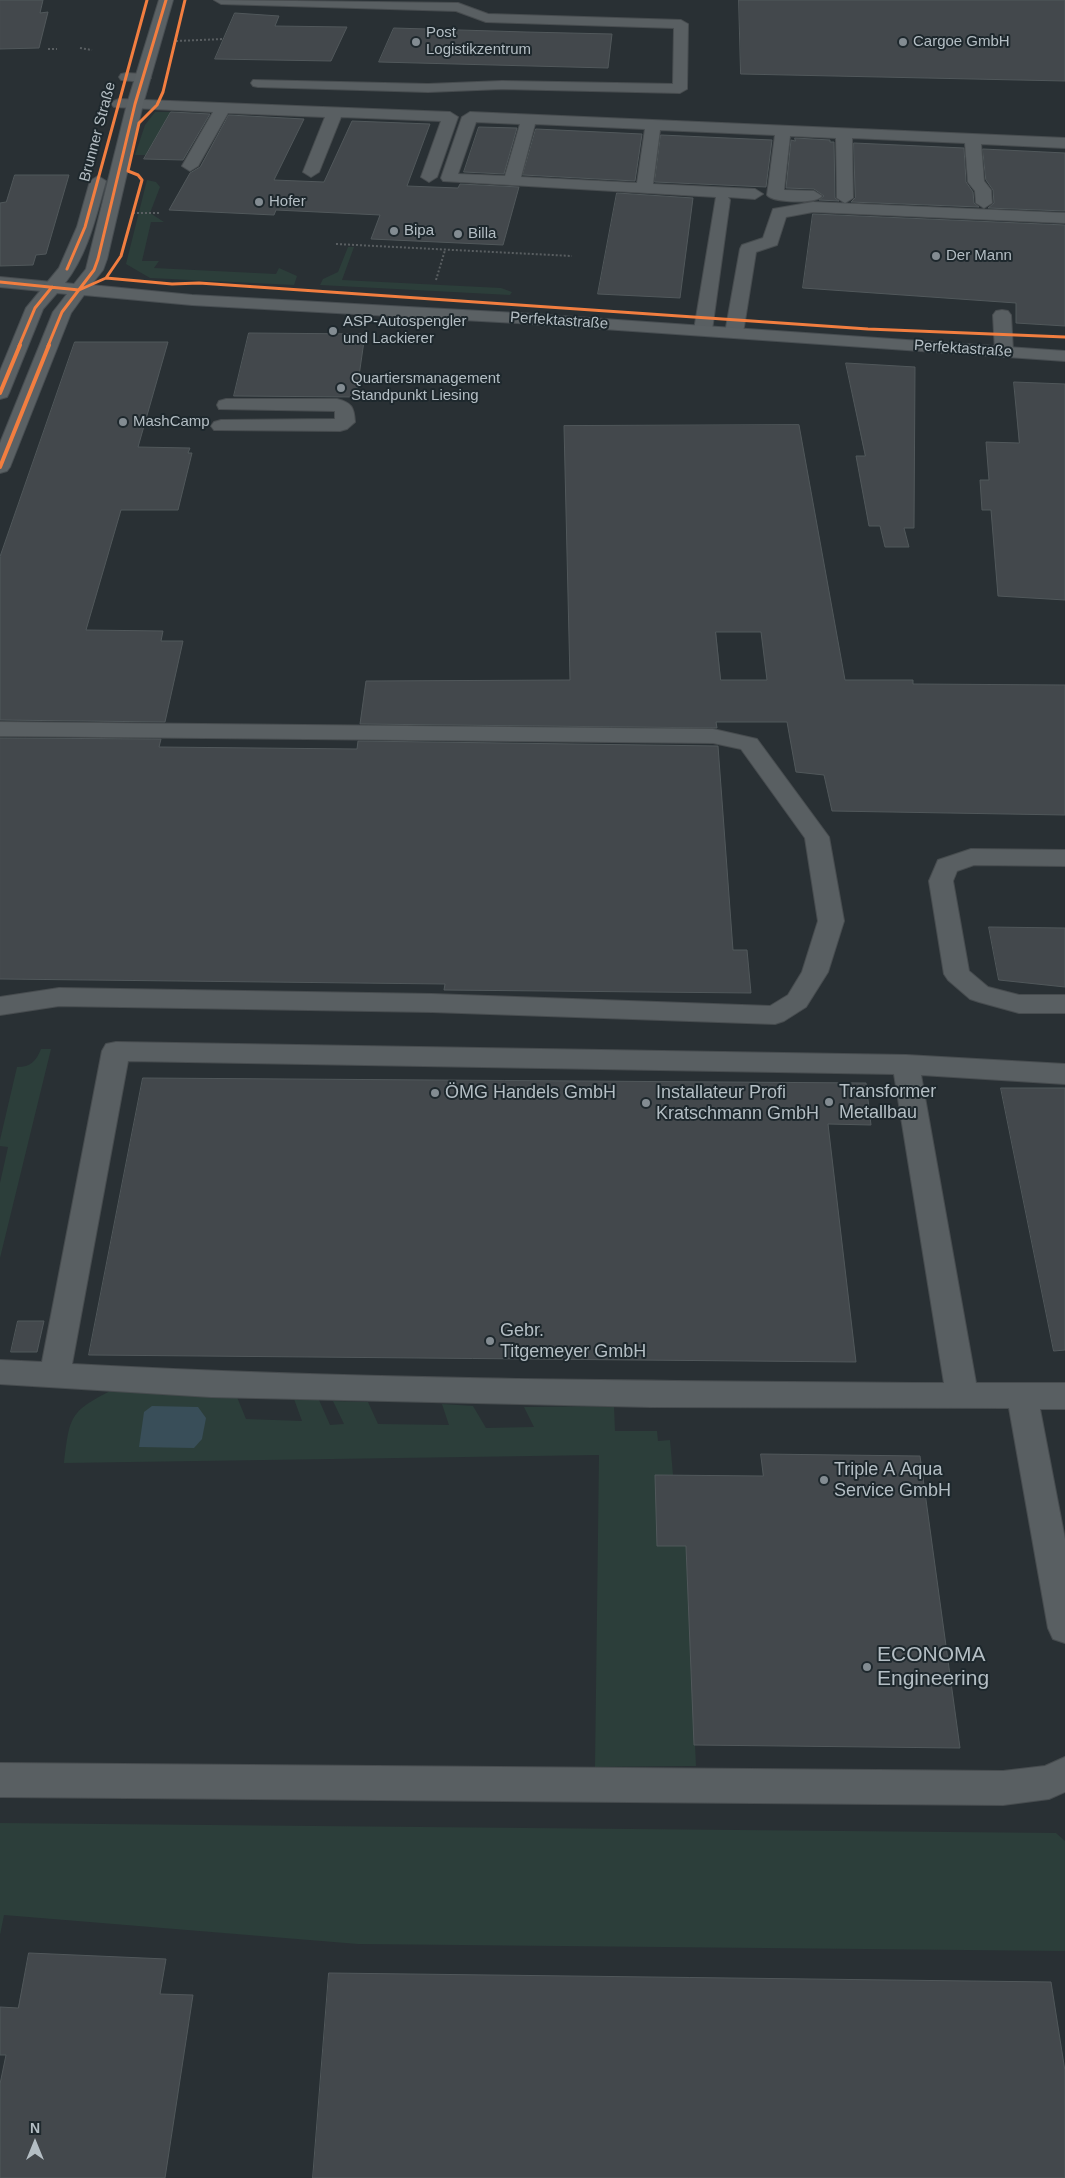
<!DOCTYPE html>
<meta charset="utf-8">
<style>
body{margin:0}
#map{position:relative;width:1065px;height:2178px;overflow:hidden;background:#293034;font-family:Arial,sans-serif}
canvas{display:block}
.north{position:absolute;left:10px;top:2118px;width:50px;height:50px;-webkit-text-stroke:4px #1e282d;paint-order:stroke;rotate:0deg;font-size:14px;font-weight:700;line-height:20px;text-align:center;color:#b4bec4}
.north::after{content:'';display:block;margin:auto;width:18px;height:22px;background:#b4bec4;clip-path:polygon(50% 0,100% 100%,50% 72%,0 100%)}
</style>
<div id="map">
<canvas width="1065" height="2178"></canvas>
<div class="north">N</div>
</div>
<script>
const c = document.querySelector('canvas').getContext('2d');
c.lineJoin = 'round';
function paint(path, color) {
  c.fillStyle = color;
  c.fill(path, 'evenodd');
}
function stroke(path, color, width, dash) {
  c.strokeStyle = color;
  c.lineWidth = width;
  c.lineCap = dash ? 'butt' : 'round';
  c.setLineDash(dash || []);
  c.stroke(path);
}
function write(font, color, halo, rows, align = 'center') {
  c.font = font + ' Arial,sans-serif';
  c.lineWidth = 4;
  c.setLineDash([]);
  c.textBaseline = 'middle';
  c.strokeStyle = halo;
  c.fillStyle = color;
  for (const [text, x, y, turn = 0] of rows) {
    c.save();
    c.translate(x, y);
    c.rotate((+turn || 0) * Math.PI / 180);
    c.textAlign = isNaN(turn) ? turn : align;
    if (halo) c.strokeText(text, 0, 0);
    c.fillText(text, 0, 0);
    c.restore();
  }
}
paint(new Path2D(`
 M 155,112 L 171,112 L 146,155 L 135,155 L 145,125 Z
 M 147,180 L 156,182 L 160,187 L 150,213 L 164,222 L 151,222 L 142,261 L 159,261 L 154,268 L 276,274 L 279,268 L 297,276 L 294,285 L 150,278 L 126,264 Z
 M 348,247 L 354,247 L 342,280 L 501,288 L 512,292 L 510,295 L 320,285 L 323,279 L 338,272 Z
 M 41,1049 L 51,1049 L 0,1258 L 0,1183 L 8,1147 L 0,1146 L 0,1140 L 17,1067 C 31,1067 36,1061 41,1049 Z
 M 112,1390 L 237,1397 L 246,1419 L 302,1421 L 294,1399 L 319,1400 L 330,1425 L 344,1424 L 333,1401 L 368,1402 L 378,1424 L 449,1425 L 442,1404 L 473,1406 L 486,1428 L 534,1427 L 524,1407 L 614,1406 L 615,1431 L 657,1431 L 658,1441 L 670,1440 L 673,1475 L 655,1475 L 658,1546 L 686,1546 L 696,1766 L 595,1767 L 599,1455 L 64,1463 C 70,1416 69,1412 112,1390 Z
 M 0,1823 L 1056,1833 L 1065,1841 L 1065,1951 L 358,1944 L 4,1915 L 0,1935 Z`), '#2c3e3a');
paint(new Path2D(`
 M 152,1406 L 198,1407 L 206,1418 L 202,1439 L 194,1448 L 139,1447 L 144,1412 Z`), '#394e59');
const building = new Path2D(`
 M 0,0 L 43,0 L 40,13 L 48,12 L 39,48 L 0,49 Z
 M 739,0 L 1065,0 L 1065,81 L 741,74 Z
 M 235,13 L 279,16 L 275,26 L 347,27 L 331,61 L 215,59 Z
 M 394,28 L 526,32 L 612,34 L 608,68 L 379,62 Z
 M 171,112 L 210,114 L 183,160 L 144,159 Z
 M 229,115 L 304,119 L 274,180 L 324,182 L 352,121 L 430,124 L 407,186 L 458,188 L 460,184 L 519,187 L 503,245 L 371,239 L 380,215 L 276,210 L 274,215 L 169,210 L 190,173 L 200,167 Z
 M 479,127 L 517,128 L 504,174 L 464,172 Z
 M 536,129 L 642,134 L 635,181 L 523,175 Z
 M 661,135 L 772,140 L 766,187 L 655,182 Z
 M 795,138 L 830,140 L 830,142 L 834,142 L 835,198 L 839,201 L 819,200 L 824,196 L 814,189 L 786,188 L 791,140 L 795,141 Z
 M 854,143 L 964,148 L 966,182 L 973,192 L 974,203 L 979,207 L 851,202 L 855,198 Z
 M 983,149 L 1065,153 L 1065,211 L 988,208 L 994,203 L 993,190 L 986,180 Z
 M 15,175 L 69,175 L 46,254 L 36,255 L 33,265 L 0,266 L 0,203 L 6,202 Z
 M 617,193 L 693,198 L 680,298 L 598,294 Z
 M 813,214 L 1065,225 L 1065,326 L 1016,323 L 1016,303 L 803,288 Z
 M 249,333 L 365,334 L 356,397 L 234,396 Z
 M 75,342 L 168,342 L 138,447 L 190,448 L 188,453 L 192,453 L 178,510 L 121,510 L 86,630 L 163,631 L 161,641 L 183,641 L 165,722 L 0,720 L 0,557 Z
 M 846,363 L 915,367 L 914,528 L 904,528 L 909,547 L 885,547 L 880,526 L 869,526 L 856,456 L 865,456 Z
 M 1014,382 L 1065,384 L 1065,600 L 998,596 L 991,510 L 982,510 L 980,480 L 989,480 L 986,442 L 1019,443 Z
 M 799,425 L 845,680 L 913,680 L 913,684 L 1065,685 L 1065,815 L 832,811 L 824,775 L 796,772 L 787,722 L 716,722 L 717,728 L 360,724 L 366,681 L 570,680 L 564,426 ZM 716,632 L 761,632 L 767,680 L 721,680 Z
 M 0,738 L 161,739 L 159,747 L 357,749 L 358,741 L 718,746 L 733,950 L 747,950 L 751,993 L 444,990 L 445,984 L 0,979 Z
 M 989,927 L 1065,928 L 1065,987 L 999,980 Z
 M 143,1078 L 866,1083 L 871,1125 L 828,1124 L 856,1362 L 89,1355 Z
 M 1001,1088 L 1065,1088 L 1065,1350 L 1054,1351 Z
 M 18,1321 L 44,1321 L 37,1352 L 11,1352 Z
 M 761,1454 L 920,1456 L 960,1748 L 694,1745 L 686,1546 L 657,1546 L 655,1475 L 763,1476 Z
 M 29,1953 L 166,1959 L 160,1994 L 193,1995 L 165,2178 L 0,2178 L 0,2084 L 6,2055 L 0,2055 L 0,2007 L 18,2008 Z
 M 329,1973 L 1051,1982 L 1065,2071 L 1065,2178 L 313,2178 Z`);
paint(building, '#43484c');
stroke(building, '#51585b', 1);
const minor = new Path2D(`
 M 214,0 L 458,3 L 488,14 L 681,20 L 688,24 L 687,89 L 680,93 L 502,89 L 428,92 L 258,87 L 253,86 L 251,83 L 253,80 L 428,84 L 502,81 L 673,84 L 674,28 L 486,22 L 456,11 L 221,4 Z
 M 126,73 L 144,74 L 151,78 L 144,82 L 121,80 L 119,77 L 121,74 Z
 M 119,99 L 450,112 L 458,117 L 437,177 L 429,182 L 421,177 L 441,121 L 341,117 L 319,172 L 311,177 L 303,172 L 325,117 L 228,113 L 198,166 L 190,171 L 182,166 L 213,112 L 114,107 L 111,104 L 114,101 Z
 M 470,112 L 1065,138 L 1065,148 L 981,144 L 984,181 L 991,190 L 992,203 L 984,208 L 976,203 L 975,191 L 968,182 L 965,143 L 852,138 L 853,198 L 845,203 L 837,198 L 836,138 L 790,136 L 784,190 L 814,191 L 822,196 C 817,204 772,203 767,195 L 775,135 L 660,130 L 653,184 L 755,189 L 763,194 L 755,199 L 728,197 L 730,200 L 712,330 L 709,334 L 697,334 L 694,330 L 716,197 L 443,181 L 441,178 L 462,117 ZM 476,122 L 520,124 L 505,176 L 458,174 ZM 535,124 L 645,129 L 637,183 L 521,177 Z
 M 813,202 L 1065,213 L 1065,223 L 813,212 L 786,217 L 777,245 L 756,252 L 743,333 L 740,337 L 728,337 L 725,333 L 740,249 L 742,245 L 763,238 L 773,209 Z
 M 0,277 L 52,282 L 58,283 L 61,287 L 58,291 L 52,292 L 0,287 Z
 M 1002,310 L 1008,311 L 1011,315 L 1013,351 L 1010,355 L 998,355 L 995,351 L 993,315 L 996,311 Z
 M 226,399 L 337,399 C 352,403 354,407 355,422 L 347,429 L 340,431 L 214,430 L 211,426 L 214,422 L 221,420 L 335,419 L 335,411 L 219,409 L 217,405 L 219,401 Z
 M 0,722 L 713,729 L 757,739 L 829,837 L 844,921 L 828,972 L 806,1007 L 784,1021 L 775,1024 L 432,1012 L 59,1006 L 0,1015 L 0,997 L 59,988 L 432,994 L 770,1006 L 788,995 L 802,972 L 818,921 L 805,838 L 741,749 L 713,743 L 0,736 Z
 M 971,849 L 1065,850 L 1065,866 L 974,865 L 957,871 L 953,881 L 969,971 L 988,987 L 1019,995 L 1065,995 L 1065,1013 L 1019,1013 L 979,1002 L 970,999 L 948,980 L 944,974 L 929,881 L 938,860 Z
 M 116,1042 L 906,1055 L 1065,1064 L 1065,1084 L 921,1075 L 976,1383 L 1065,1383 L 1065,1409 L 1040,1409 L 1065,1539 L 1065,1643 L 1053,1639 L 1048,1628 L 1009,1408 L 651,1407 L 211,1397 L 0,1384 L 0,1360 L 42,1362 L 102,1051 L 106,1044 ZM 128,1061 L 894,1074 L 944,1383 C 654,1381 363,1380 72,1364 Z
 M 1065,1757 L 1065,1792 L 1049,1799 L 1003,1805 L 0,1797 L 0,1763 L 1003,1771 L 1045,1766 Z`);
const major = new Path2D(`
 M 159,0 L 173,0 L 143,104 L 107,259 L 103,270 L 91,285 L 192,295 L 517,313 L 1065,351 L 1065,361 L 517,323 L 192,305 L 84,295 L 71,313 L 10,467 L 7,471 L 0,473 L 0,443 L 53,312 L 67,294 L 57,293 L 43,309 L 9,393 L 7,397 L 0,399 L 0,371 L 26,308 L 59,268 L 77,227 L 90,181 L 98,176 L 106,181 C 96,216 88,254 65,283 L 74,284 L 86,269 L 127,104 Z`);
stroke(minor, '#474c4f', 2);
stroke(major, '#474d51', 2);
stroke(new Path2D(`
 M 176,41 L 223,39
 M 80,48 L 92,50
 M 48,49 L 57,49
 M 133,213 L 160,213
 M 336,244 L 572,256
 M 436,280 L 445,250`), '#595e61', 2, [2, 2]);
paint(minor, '#595f62');
paint(major, '#5b6164');
stroke(new Path2D(`
 M 67,269 L 85,227 L 147,0
 M 106,278 L 121,256 L 142,180 L 138,175 L 128,171 L 139,123 L 157,105 L 163,92 L 185,0
 M 0,282 L 79,290 L 106,278 L 172,284 L 199,283 L 868,329 L 1065,337
 M 19,346 L 35,308 L 52,287
 M 48,346 L 62,312 L 94,270 L 98,259 L 135,104 L 166,0`), '#f27e40', 3);
stroke(new Path2D(`
 M 0,393 L 20,345
 M 0,467 L 49,345`), '#f27e40', 4);
for (const [x, y, r, color] of [
 [416,42,5,"#838c92"],
 [903,42,5,"#838c92"],
 [259,202,5,"#838c92"],
 [394,231,5,"#838c92"],
 [458,234,5,"#838c92"],
 [936,256,5,"#838c92"],
 [333,331,5,"#838c92"],
 [341,388,5,"#838c92"],
 [123,422,5,"#838c92"],
 [435,1093,5,"#838c92"],
 [829,1102,5,"#838c92"],
 [646,1103,5,"#838c92"],
 [490,1341,5,"#838c92"],
 [824,1480,5,"#838c92"],
 [867,1667,5,"#838c92"]
]) {
  const dot = new Path2D();
  dot.arc(x, y, r, 0, 2 * Math.PI);
  c.fillStyle = color;
  c.fill(dot);
  stroke(dot, '#1e282d', 2);
}
write('15px', '#b4bec4', '#1e282d', [
 ["Post",426,33],
 ["Logistikzentrum",426,50],
 ["Cargoe GmbH",913,42],
 ["Hofer",269,202],
 ["Bipa",404,231],
 ["Billa",468,234],
 ["Der Mann",946,256],
 ["ASP-Autospengler",343,322],
 ["und Lackierer",343,339],
 ["Quartiersmanagement",351,379],
 ["Standpunkt Liesing",351,396],
 ["MashCamp",133,422]
], 'left');
write('15px', '#b4bec4', '#1e282d', [
 ["Brunner Straße",98,132,-75],
 ["Perfektastraße",559,321,4],
 ["Perfektastraße",963,349,4]
]);
write('18px', '#b4bec4', '#1e282d', [
 ["Transformer",839,1092],
 ["Metallbau",839,1113],
 ["ÖMG Handels GmbH",445,1093],
 ["Installateur Profi",656,1093],
 ["Kratschmann GmbH",656,1114],
 ["Gebr.",500,1331],
 ["Titgemeyer GmbH",500,1352],
 ["Triple A Aqua",834,1470],
 ["Service GmbH",834,1491]
], 'left');
write('21px', '#b4bec4', '#1e282d', [
 ["ECONOMA",877,1655],
 ["Engineering",877,1679]
], 'left');
</script>
